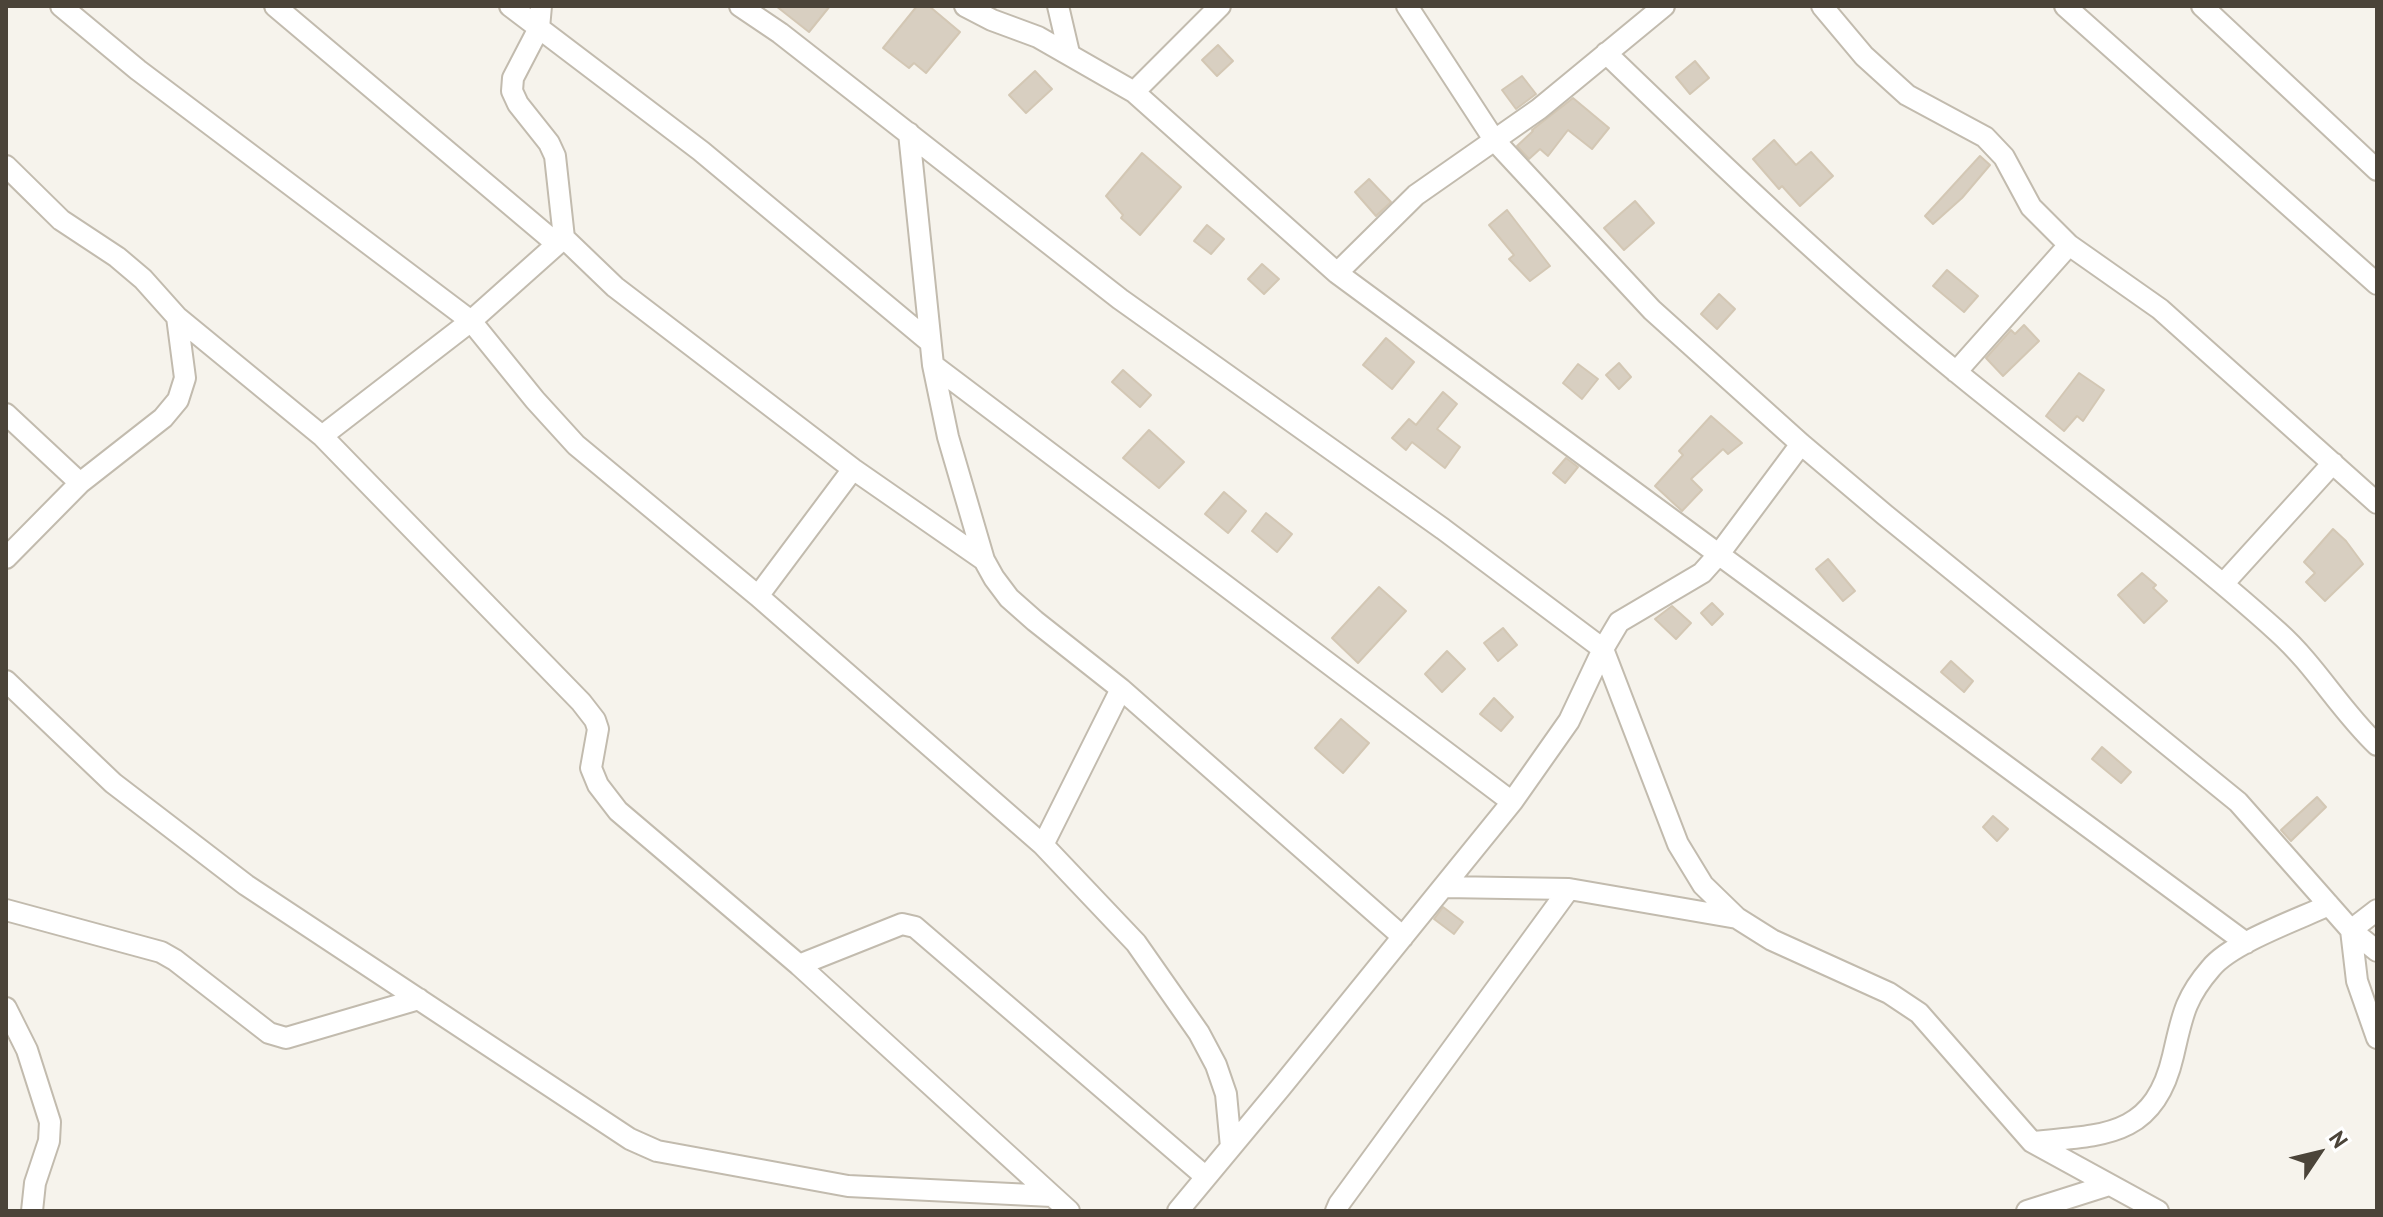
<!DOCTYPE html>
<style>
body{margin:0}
#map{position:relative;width:2383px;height:1217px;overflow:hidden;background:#f6f3ec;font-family:"PT Sans",sans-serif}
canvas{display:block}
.frame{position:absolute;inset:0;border:8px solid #4b4439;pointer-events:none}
.north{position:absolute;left:2279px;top:1113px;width:80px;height:80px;-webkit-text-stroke:6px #fff;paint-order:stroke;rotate:55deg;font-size:22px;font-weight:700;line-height:32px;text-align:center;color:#4b4439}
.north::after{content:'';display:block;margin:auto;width:28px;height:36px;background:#4b4439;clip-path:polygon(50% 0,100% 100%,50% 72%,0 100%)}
</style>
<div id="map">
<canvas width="2383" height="1217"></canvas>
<div class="frame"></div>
<div class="north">N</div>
</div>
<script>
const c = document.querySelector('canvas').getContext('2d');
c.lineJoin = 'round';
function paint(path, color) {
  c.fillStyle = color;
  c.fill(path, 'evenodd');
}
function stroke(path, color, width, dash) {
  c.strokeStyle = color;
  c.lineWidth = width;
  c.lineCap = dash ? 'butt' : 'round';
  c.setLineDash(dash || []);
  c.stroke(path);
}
const building = new Path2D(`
 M 776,6 L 830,6 L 809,32 Z
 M 917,6 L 929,6 L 960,32 L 926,73 L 914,63 L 909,68 L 883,48 Z
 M 1218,45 L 1233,61 L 1217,76 L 1202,60 Z
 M 1695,61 L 1709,78 L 1690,94 L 1676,77 Z
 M 1035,71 L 1052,89 L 1026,113 L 1009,95 Z
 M 1522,76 L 1536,94 L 1516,109 L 1502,90 Z
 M 1573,98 L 1609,128 L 1592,149 L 1568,130 L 1548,156 L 1540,149 L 1529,159 L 1517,146 L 1533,131 L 1532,130 Z
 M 1774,140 L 1796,165 L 1811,152 L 1833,176 L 1800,206 L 1782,186 L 1779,189 L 1753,159 Z
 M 1142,153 L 1181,187 L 1140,235 L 1121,218 L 1123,215 L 1106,196 Z
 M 1980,156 L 1990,165 L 1962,198 L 1933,224 L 1925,216 Z
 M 1369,179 L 1391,202 L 1376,216 L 1355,192 Z
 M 1635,201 L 1654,223 L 1624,250 L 1604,228 Z
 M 1507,210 L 1550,266 L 1530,281 L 1509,259 L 1514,255 L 1489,225 Z
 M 1207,225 L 1224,239 L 1211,254 L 1194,241 Z
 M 1262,264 L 1279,279 L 1264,294 L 1248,279 Z
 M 1947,270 L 1978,296 L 1964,312 L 1933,286 Z
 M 1719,294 L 1735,309 L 1717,329 L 1701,314 Z
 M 2024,325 L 2039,341 L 2003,376 L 1986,358 L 2011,330 L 2015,334 Z
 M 1386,338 L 1414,362 L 1392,389 L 1363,365 Z
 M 1619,363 L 1631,377 L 1619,389 L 1606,375 Z
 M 1578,364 L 1598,379 L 1582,399 L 1563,383 Z
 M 1123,370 L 1151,395 L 1140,407 L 1112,382 Z
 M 2079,373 L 2104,390 L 2083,421 L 2077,416 L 2064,431 L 2046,416 Z
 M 1443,392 L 1457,404 L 1437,429 L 1460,447 L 1445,468 L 1412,442 L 1406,450 L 1392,438 L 1409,419 L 1416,425 Z
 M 1711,416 L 1742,443 L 1728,454 L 1723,449 L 1691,479 L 1702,490 L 1682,511 L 1655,486 L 1683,455 L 1679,451 Z
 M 1149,430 L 1184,462 L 1159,488 L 1123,458 Z
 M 1566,458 L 1578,467 L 1565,483 L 1553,473 Z
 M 1224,492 L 1246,511 L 1228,533 L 1205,514 Z
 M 1266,513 L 1292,534 L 1277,552 L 1252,531 Z
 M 2333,529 L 2346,541 L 2363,564 L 2325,601 L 2306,582 L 2315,573 L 2304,562 Z
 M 1828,559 L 1855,591 L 1843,601 L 1816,569 Z
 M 2142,573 L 2156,585 L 2153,588 L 2167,601 L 2144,623 L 2118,595 Z
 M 1379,587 L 1406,611 L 1358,663 L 1332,638 Z
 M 1712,603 L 1723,614 L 1712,625 L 1701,613 Z
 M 1672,606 L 1691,623 L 1676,639 L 1655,619 Z
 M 1503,628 L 1517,645 L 1498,661 L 1484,643 Z
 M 1447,651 L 1465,669 L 1442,692 L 1425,674 Z
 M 1951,661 L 1973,681 L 1964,692 L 1941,672 Z
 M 1494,698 L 1513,717 L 1501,731 L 1480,714 Z
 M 1341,719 L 1369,743 L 1343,773 L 1315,748 Z
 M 2102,747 L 2131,772 L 2121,783 L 2092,759 Z
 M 2317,797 L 2326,807 L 2291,841 L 2281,830 Z
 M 1993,816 L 2008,829 L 1997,841 L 1983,827 Z
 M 1443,907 L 1463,922 L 1454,934 L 1434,919 Z`);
paint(building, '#d8cfc1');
stroke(building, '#d3c7b4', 2);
const minor = new Path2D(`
 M 61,6 L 138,70 L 471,321 L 535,400 L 576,445 L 758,596 L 1043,845 L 1136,943 L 1199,1033 L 1216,1065 L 1226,1094 L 1231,1147
 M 275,6 L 557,244
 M 510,6 L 701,151 L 930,342
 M 541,6 L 539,28 L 513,78 L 512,91 L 518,104 L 549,143 L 555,156 L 564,238 L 615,287 L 853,469 L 984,560
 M 740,6 L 780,33 L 1120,299 L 1443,529 L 1603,649 L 1678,844 L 1703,885 L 1737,918 L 1772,940 L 1889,993 L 1919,1013 L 2032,1142 L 2158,1211
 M 965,6 L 992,20 L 1038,37 L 1134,92 L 1337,273 L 2246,943
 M 1058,6 L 1069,53
 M 1407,6 L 1495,141 L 1652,310 L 1801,444 L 1885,515 L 2238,802 L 2351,930 L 2377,951
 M 1822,6 L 1864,56 L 1907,95 L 1985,137 L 2004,157 L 2031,207 L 2069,245 L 2160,309 L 2377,503
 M 2065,6 L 2377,284
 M 2202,6 L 2377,170
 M 1606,53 C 1719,162 1832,271 1954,370 C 2061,458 2175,539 2278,632 C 2316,666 2340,710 2377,745
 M 1134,92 L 1220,6
 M 909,133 L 933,365 L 948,437 L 984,560 L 994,578 L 1009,598 L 1035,621 L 1121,689 L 1403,937
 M 6,166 L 61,220 L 117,257 L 143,279 L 177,317 L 322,436 L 581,702 L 595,720 L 598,729 L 591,768 L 598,785 L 618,811 L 799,965 L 1069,1211
 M 1337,273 L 1416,195 L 1539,109 L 1664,6
 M 933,365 L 1512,802
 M 1956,372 L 2069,245
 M 6,414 L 80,483
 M 322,436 L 471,321 L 564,238
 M 6,558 L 80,483 L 163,418 L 178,400 L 185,378 L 177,317
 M 2224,583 L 2333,463
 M 758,596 L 853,469
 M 6,681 L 113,783 L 246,885 L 630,1139 L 657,1151 L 848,1186 L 1052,1196
 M 1043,845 L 1121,689
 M 1444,887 L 1569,889 L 1737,918
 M 6,910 L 161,952 L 175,960 L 269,1033 L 286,1038 L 419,999
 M 2377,910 L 2351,930 L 2357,981 L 2377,1038
 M 799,965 L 902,924 L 915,927 L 1206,1177
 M 6,1008 L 27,1050 L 50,1122 L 49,1141 L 35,1183 L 32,1211
 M 2032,1142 C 2103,1135 2154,1138 2173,1056 C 2182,1018 2184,999 2211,968 C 2231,943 2299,919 2329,905
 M 1178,1211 L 1281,1087 L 1512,802 L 1569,721 L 1603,649 L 1619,622 L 1702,573 L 1719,554 L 1801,444
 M 1336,1211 L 1339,1204 L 1569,889
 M 2027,1211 L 2109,1185`);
stroke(minor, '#c2bbae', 24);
stroke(minor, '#fff', 20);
</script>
